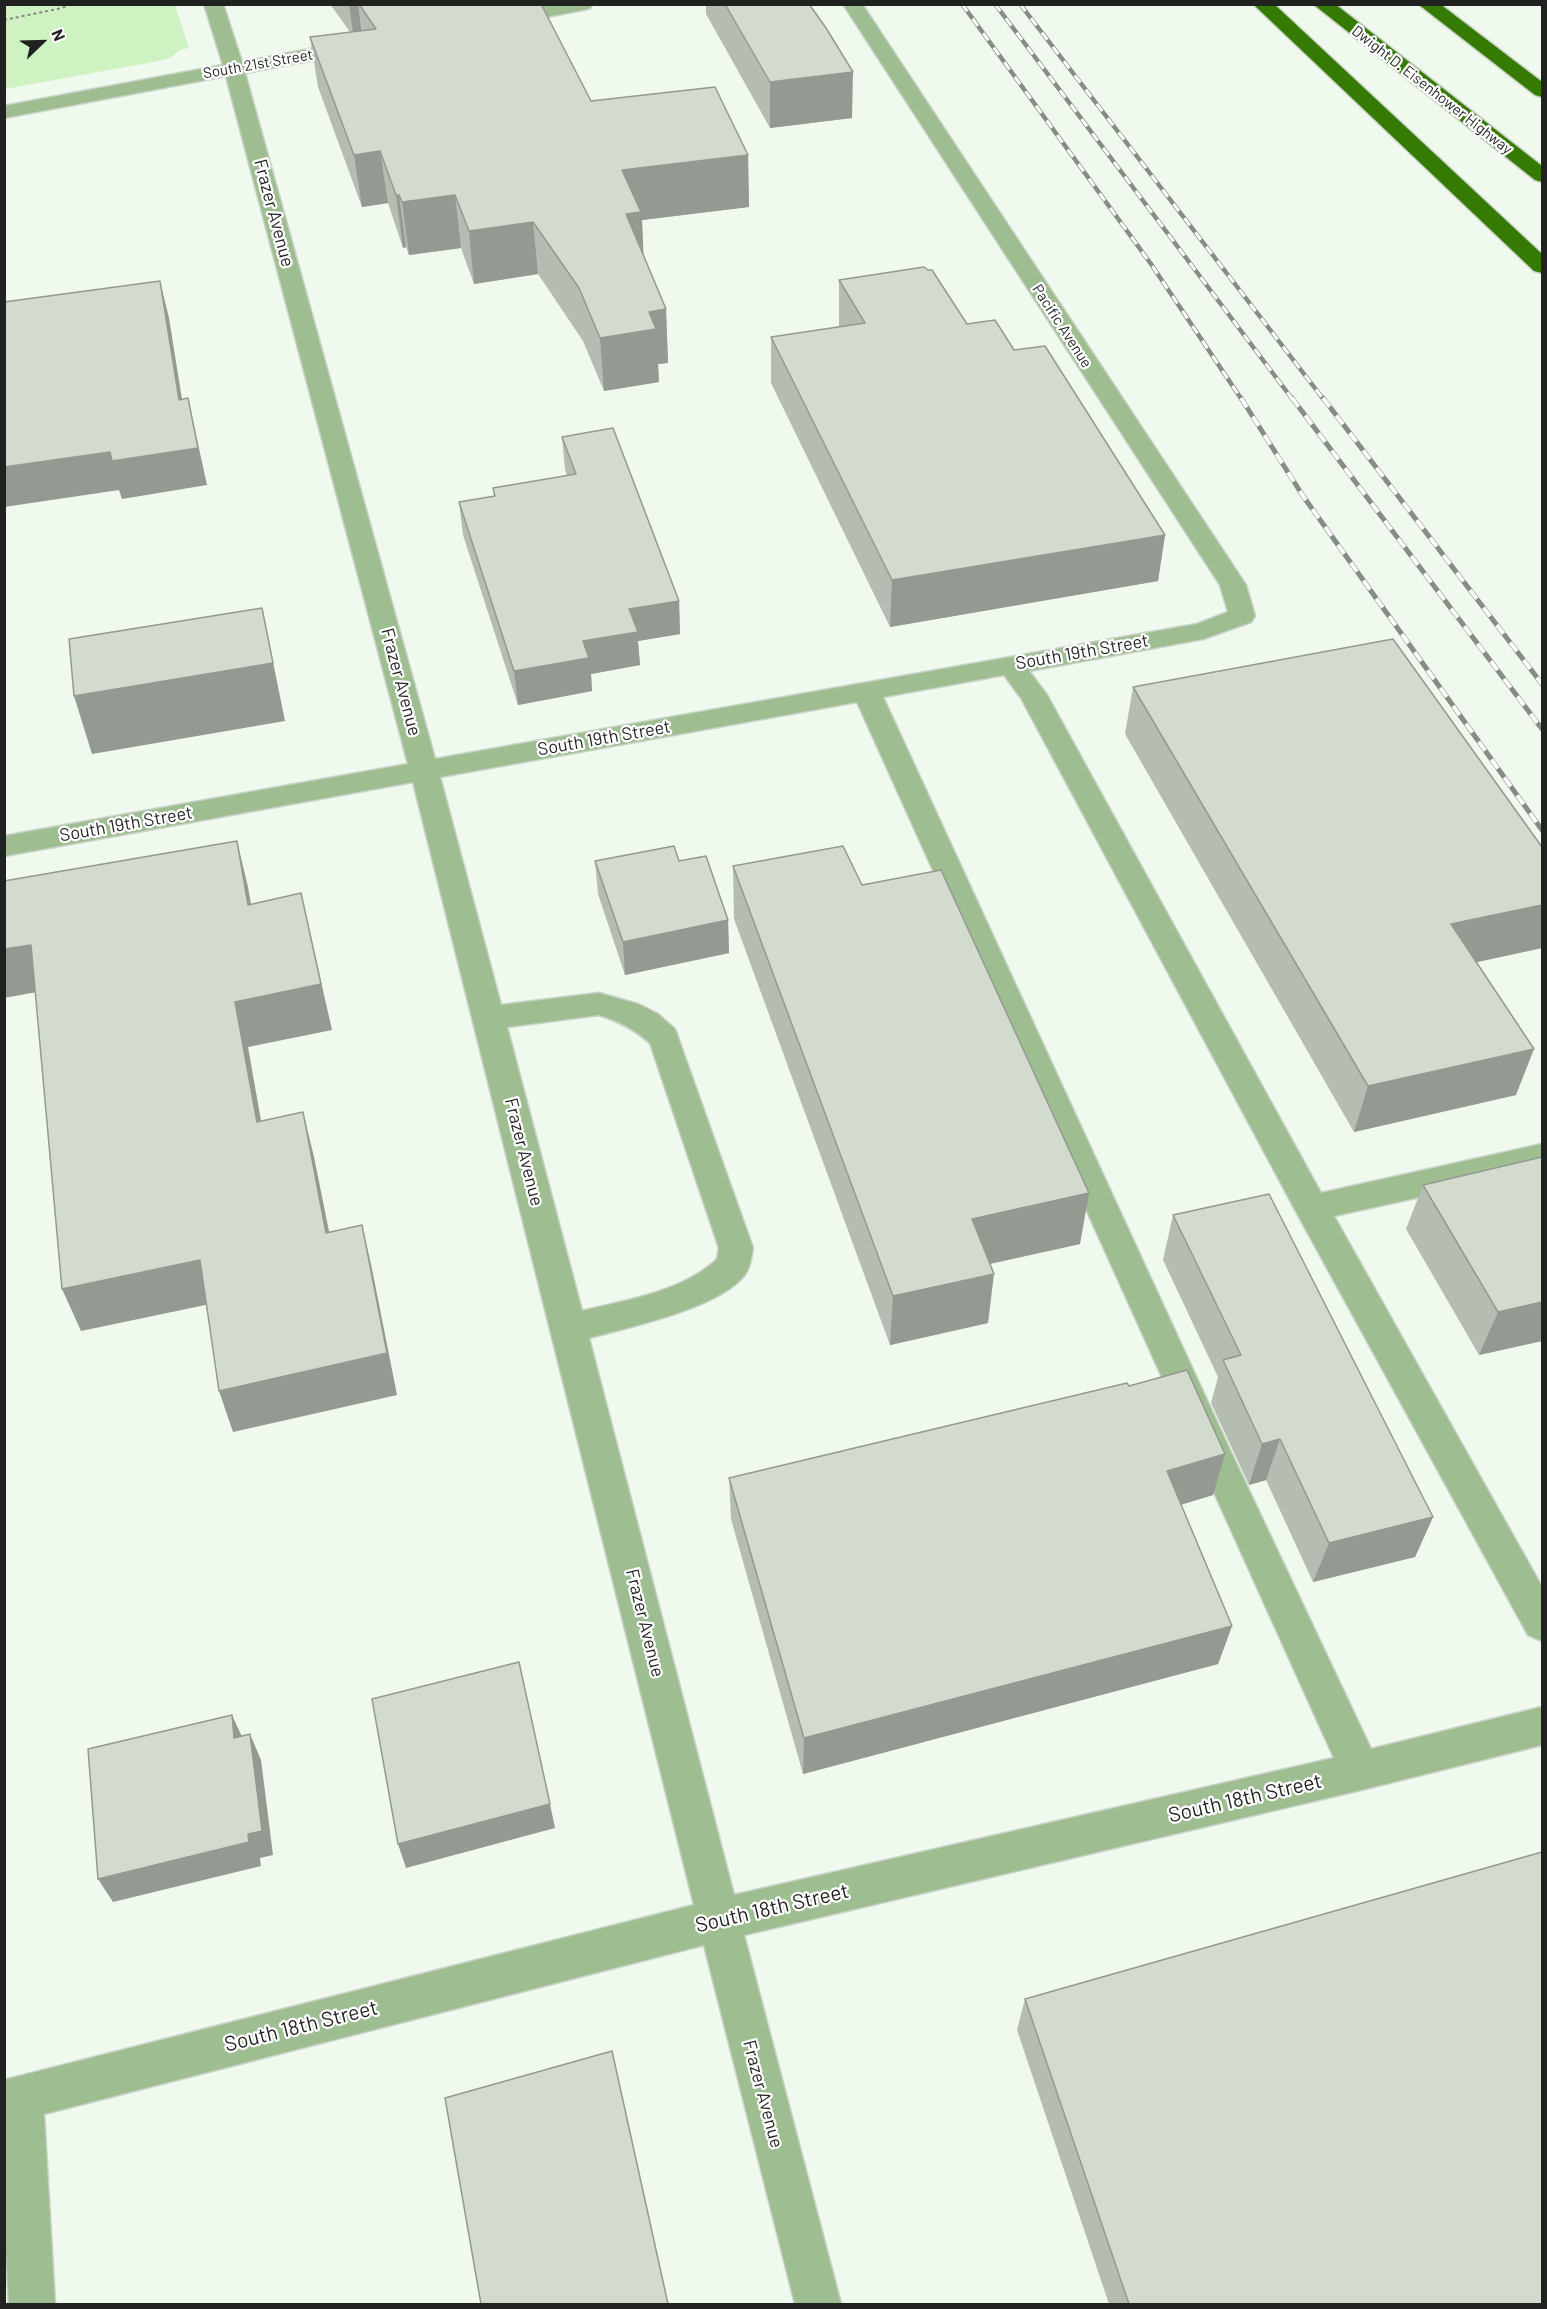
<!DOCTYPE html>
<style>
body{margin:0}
#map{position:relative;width:1547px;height:2309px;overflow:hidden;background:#f0f9ed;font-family:Barlow,sans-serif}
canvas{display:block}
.frame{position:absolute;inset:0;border:6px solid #1f221e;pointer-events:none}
.north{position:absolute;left:12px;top:12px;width:60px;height:60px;-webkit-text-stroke:4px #fff;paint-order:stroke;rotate:67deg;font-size:16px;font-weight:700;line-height:24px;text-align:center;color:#1f221e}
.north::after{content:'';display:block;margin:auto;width:21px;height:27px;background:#1f221e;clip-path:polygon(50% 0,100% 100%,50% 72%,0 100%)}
</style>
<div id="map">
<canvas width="1547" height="2309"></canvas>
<div class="frame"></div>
<div class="north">N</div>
</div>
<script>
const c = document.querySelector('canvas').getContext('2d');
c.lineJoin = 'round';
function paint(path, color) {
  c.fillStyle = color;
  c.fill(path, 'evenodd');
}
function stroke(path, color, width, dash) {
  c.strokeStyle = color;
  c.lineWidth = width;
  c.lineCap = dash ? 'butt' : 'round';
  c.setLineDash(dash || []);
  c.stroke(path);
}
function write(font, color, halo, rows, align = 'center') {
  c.font = font + ' Barlow,sans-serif';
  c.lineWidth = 4.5;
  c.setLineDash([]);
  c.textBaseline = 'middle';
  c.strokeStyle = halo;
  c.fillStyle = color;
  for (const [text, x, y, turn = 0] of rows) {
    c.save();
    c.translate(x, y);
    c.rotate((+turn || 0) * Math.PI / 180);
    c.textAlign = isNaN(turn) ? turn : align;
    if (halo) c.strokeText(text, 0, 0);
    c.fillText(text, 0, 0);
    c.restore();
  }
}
paint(new Path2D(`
 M 5,4 L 175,5 L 189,48 L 180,50 L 170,58 L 153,62 L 5,89 Z`), '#cff2c2');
const minor = new Path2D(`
 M 204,4 L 223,4 L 242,62 L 357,40 L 364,42 L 367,46 L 364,50 L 357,52 L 245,73 L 435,759 L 1197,624 L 1228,612 L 1220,585 L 843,4 L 862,4 L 1246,585 L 1255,616 L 1251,622 L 1203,639 L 1029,671 L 1047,695 L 1321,1193 L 1542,1144 L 1542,1170 L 1334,1216 L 1542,1587 L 1542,1641 L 1528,1635 L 1299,1217 L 1021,698 L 1004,675 L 883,697 L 1229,1448 L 1371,1749 L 1542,1707 L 1542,1745 L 1361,1790 L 744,1935 L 841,2304 L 795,2304 L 704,1945 L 44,2114 L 55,2304 L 9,2304 L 4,2218 L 4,2080 L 694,1905 L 413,782 L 4,856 L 4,836 L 408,764 L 226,76 L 4,118 L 4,106 L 223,65 ZM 857,702 L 1334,1758 L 734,1895 L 589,1338 C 630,1327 714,1309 742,1278 C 750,1270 751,1259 753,1248 L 675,1029 L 658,1014 L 638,1004 L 599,993 L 501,1005 L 440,777 ZM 599,1015 C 619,1021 634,1029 650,1043 L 719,1248 L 717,1259 C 683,1292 625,1300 582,1311 L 507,1027 Z
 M 550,4 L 592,4 L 590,8 L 583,10 L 499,26 L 492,24 L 489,20 L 492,16 Z`);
const highway = new Path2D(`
 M 1253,4 L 1274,4 L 1542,254 L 1542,273 L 1534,271 Z
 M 1313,4 L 1335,4 L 1542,166 L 1542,182 L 1535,180 Z
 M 1418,4 L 1440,4 L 1542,82 L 1542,97 L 1535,95 Z`);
stroke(minor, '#cad2c8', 3);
stroke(highway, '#cad2c8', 3);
stroke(new Path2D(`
 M 4,20 L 62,8 L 70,4`), '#838881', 2, [3, 3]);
paint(minor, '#9ebe92');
paint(highway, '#357a02');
const railFar1 = new Path2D(`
 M 962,4 L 1151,264 L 1242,400
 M 995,4 L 1293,400
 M 1020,4 L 1324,400`);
const rail = new Path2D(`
 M 1241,398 L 1303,496 L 1542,830
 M 1292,398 L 1542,729
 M 1323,398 L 1542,684`);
stroke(railFar1, '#878d85', 4.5);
stroke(rail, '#878d85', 5);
stroke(railFar1, '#fff', 3, [9]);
stroke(rail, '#fff', 4, [11]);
paint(new Path2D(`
 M 330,4 L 541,4 L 591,101 L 748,155 L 749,207 L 642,220 L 643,256 L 666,309 L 668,363 L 658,364 L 659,382 L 604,391 L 583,341 L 538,274 L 474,284 L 461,248 L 409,255 L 406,247 L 403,248 L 388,203 L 362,207 L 318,87 L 310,37 L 350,32 Z
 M 706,4 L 809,4 L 852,118 L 770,128 L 706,14 Z
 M 839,280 L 967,324 L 1014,350 L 1165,535 L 1158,581 L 890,627 L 771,383 L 771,337 L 839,327 Z
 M 562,437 L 679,601 L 680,634 L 638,641 L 640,665 L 591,674 L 592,691 L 518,705 L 463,535 L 459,502 L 494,496 L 493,488 L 567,476 L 565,469 Z
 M 1133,687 L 1542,847 L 1542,948 L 1476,962 L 1516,1095 L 1354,1132 L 1125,734 Z
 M 595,861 L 679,861 L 728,920 L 729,953 L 625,975 L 598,894 Z
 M 733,866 L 1080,1244 L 990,1264 L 988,1323 L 890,1345 L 734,919 Z
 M 1542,1157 L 1542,1341 L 1479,1355 L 1406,1229 L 1423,1185 Z
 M 1173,1215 L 1433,1517 L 1415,1557 L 1313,1582 L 1266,1480 L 1249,1485 L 1211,1403 L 1218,1377 L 1163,1260 Z
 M 729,1478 L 1213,1495 L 1181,1505 L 1232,1626 L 1218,1664 L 803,1774 L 731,1519 Z
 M 1025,1999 L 1542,2304 L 1109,2304 L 1017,2030 Z`), '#b5bcb2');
paint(new Path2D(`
 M 349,4 L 358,4 L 362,37 L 354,39 Z
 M 853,72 L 852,118 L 770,128 L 770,82 Z
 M 380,151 L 388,203 L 362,207 L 354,155 Z
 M 748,155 L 749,207 L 642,220 L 644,265 L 629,267 L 622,170 Z
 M 396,195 L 399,195 L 406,247 L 403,248 Z
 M 455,195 L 461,248 L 409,255 L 402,202 Z
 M 533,222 L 538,274 L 474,284 L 469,231 Z
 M 160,281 L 169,318 L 188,437 L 179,400 Z
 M 666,309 L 668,363 L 658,364 L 659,382 L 604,391 L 600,338 L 649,312 Z
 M 188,398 L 207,485 L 122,499 L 119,490 L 4,507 L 4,467 Z
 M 1165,535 L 1158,581 L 890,627 L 892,580 Z
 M 679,601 L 680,634 L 638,641 L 640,665 L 591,674 L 592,691 L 518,705 L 514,671 L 583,641 L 629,609 Z
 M 262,608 L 285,721 L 92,754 L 74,696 Z
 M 237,841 L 248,887 L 259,950 L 248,905 Z
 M 301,893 L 332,1030 L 248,1047 L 269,1166 L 257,1122 L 235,1002 Z
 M 1542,905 L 1542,948 L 1436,971 L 1451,924 Z
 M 728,920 L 729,953 L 625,975 L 623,942 Z
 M 31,945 L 48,990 L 4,998 L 4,949 Z
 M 1534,1049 L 1516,1095 L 1354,1132 L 1368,1086 Z
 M 303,1112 L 314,1157 L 338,1276 L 326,1233 Z
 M 1089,1193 L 1080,1244 L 966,1269 L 972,1219 Z
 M 362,1225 L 372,1269 L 397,1395 L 233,1432 L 219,1391 Z
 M 200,1260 L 215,1303 L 81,1331 L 62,1289 Z
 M 994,1274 L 988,1323 L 890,1345 L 893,1296 Z
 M 1542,1302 L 1542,1341 L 1479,1355 L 1498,1312 Z
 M 1280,1439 L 1266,1480 L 1249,1485 L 1262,1444 Z
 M 1225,1454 L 1213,1495 L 1156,1512 L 1167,1471 Z
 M 1433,1517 L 1415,1557 L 1313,1582 L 1329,1543 Z
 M 1232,1626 L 1218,1664 L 803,1774 L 804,1738 Z
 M 232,1715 L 244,1741 L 234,1738 Z
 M 250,1734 L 261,1760 L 273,1855 L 260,1858 L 261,1866 L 113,1902 L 98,1879 L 248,1834 Z
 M 550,1804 L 555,1828 L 406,1868 L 398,1844 Z`), '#949991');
const building = new Path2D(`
 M 359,4 L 541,4 L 591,101 L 715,87 L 748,155 L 622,170 L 641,212 L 626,214 L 666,309 L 649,312 L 656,329 L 600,338 L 579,288 L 533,222 L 469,231 L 455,195 L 402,202 L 399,195 L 396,195 L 380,151 L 354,155 L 310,37 L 376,29 Z
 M 725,4 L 809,4 L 826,28 L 853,72 L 770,82 Z
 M 924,267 L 928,270 L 932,270 L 967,324 L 995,320 L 1014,350 L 1045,346 L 1165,535 L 892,580 L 771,337 L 865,323 L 839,280 Z
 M 160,281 L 179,400 L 188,398 L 198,448 L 112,461 L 110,452 L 4,467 L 4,302 Z
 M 613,428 L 679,601 L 629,609 L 638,632 L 583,641 L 589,658 L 514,671 L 459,502 L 495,496 L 493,488 L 576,474 L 562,437 Z
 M 262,608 L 273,663 L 74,696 L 69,639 Z
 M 1393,639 L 1542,847 L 1542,905 L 1451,924 L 1534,1049 L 1368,1086 L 1133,687 Z
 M 237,841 L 248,905 L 301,893 L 321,984 L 235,1002 L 257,1122 L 303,1112 L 326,1233 L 362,1225 L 387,1353 L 219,1391 L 200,1260 L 62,1289 L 31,945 L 4,949 L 4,881 Z
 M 674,846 L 679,861 L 706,856 L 728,920 L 623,942 L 595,861 Z
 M 843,846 L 862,885 L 941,870 L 1089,1193 L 972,1219 L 994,1274 L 893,1296 L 733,866 Z
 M 1542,1157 L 1542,1302 L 1498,1312 L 1423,1185 Z
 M 1269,1194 L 1433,1517 L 1329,1543 L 1280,1439 L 1262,1444 L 1223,1360 L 1241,1355 L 1173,1215 Z
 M 1187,1370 L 1225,1454 L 1167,1471 L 1232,1626 L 804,1738 L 729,1478 L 1127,1383 L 1129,1386 Z
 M 519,1662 L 550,1804 L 398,1844 L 372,1699 Z
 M 232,1715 L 234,1738 L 250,1734 L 262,1831 L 248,1834 L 249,1842 L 98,1879 L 88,1749 Z
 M 1542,1852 L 1542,2304 L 1129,2304 L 1025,1999 Z
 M 612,2051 L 668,2304 L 481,2304 L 445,2098 Z`);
paint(building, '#d3dbcf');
stroke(building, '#949991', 1.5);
write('15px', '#1f221e', '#fff', [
 ["South 21st Street",258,64,-10],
 ["Dwight D. Eisenhower Highway",1432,90,38],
 ["Pacific Avenue",1062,326,57]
]);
write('18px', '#1f221e', '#fff', [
 ["Frazer Avenue",274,213,75],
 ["South 19th Street",1082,652,-10],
 ["Frazer Avenue",401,682,75],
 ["South 19th Street",604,738,-10],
 ["South 19th Street",126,824,-10],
 ["Frazer Avenue",524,1152,76],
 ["Frazer Avenue",645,1623,76],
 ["Frazer Avenue",763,2094,75]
]);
write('21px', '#1f221e', '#fff', [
 ["South 18th Street",1245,1798,-13],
 ["South 18th Street",772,1908,-13],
 ["South 18th Street",301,2026,-14]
]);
</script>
